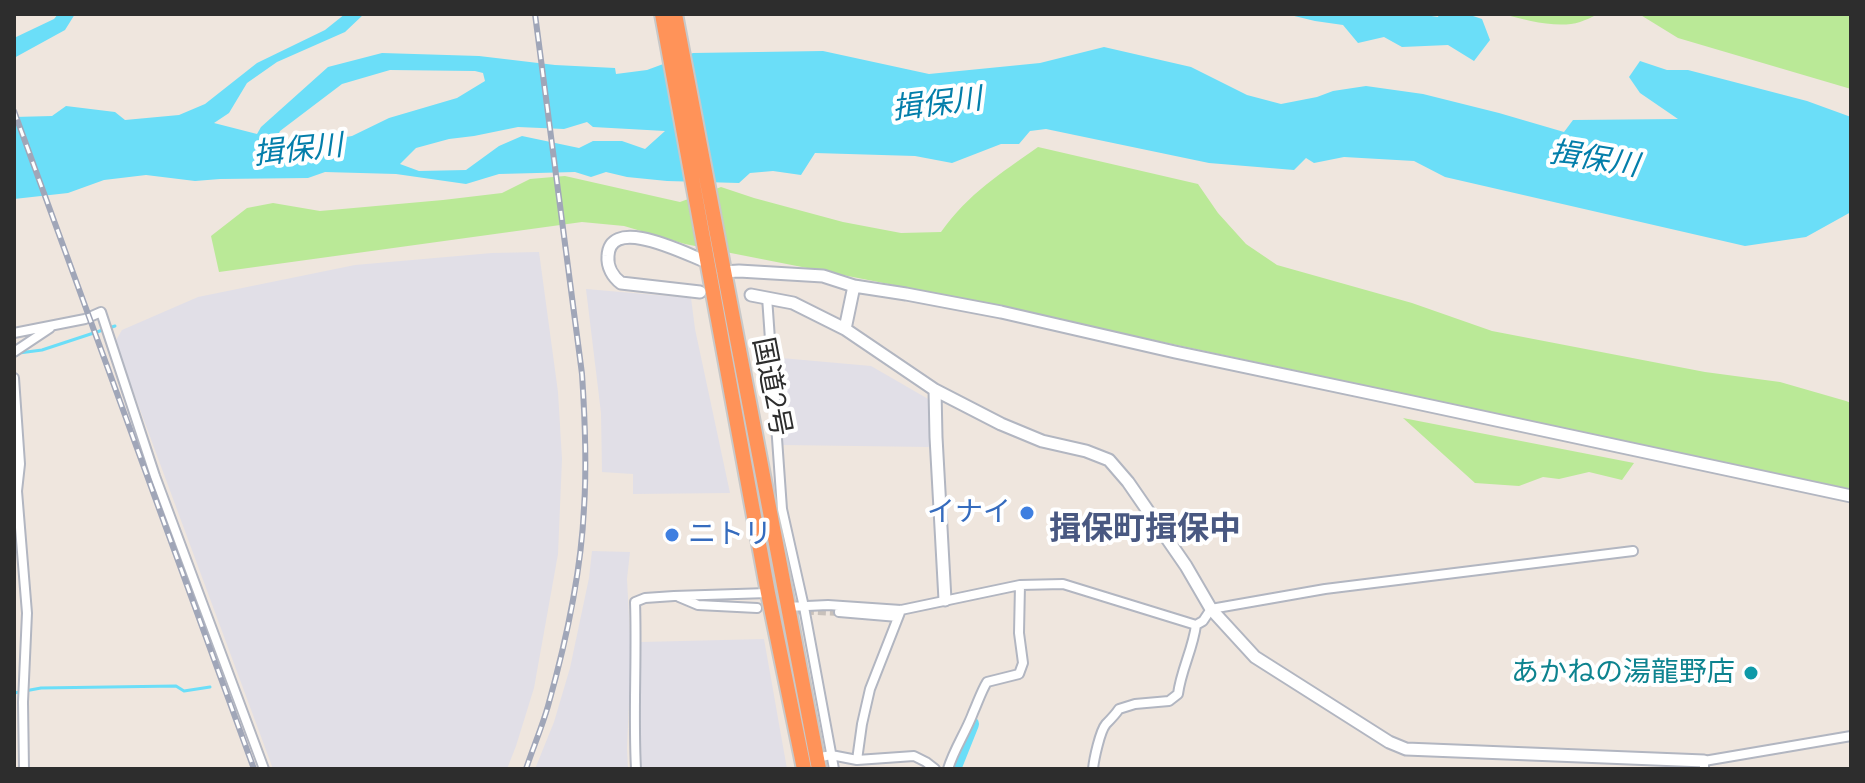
<!DOCTYPE html>
<meta charset="utf-8">
<style>
body{margin:0}
#map{position:relative;width:1865px;height:783px;overflow:hidden;background:#efe6de;font-family:Manrope,sans-serif}
canvas{display:block}
.frame{position:absolute;inset:0;border:16px solid #2d2d2d;pointer-events:none}
</style>
<div id="map">
<canvas width="1865" height="783"></canvas>
<div class="frame"></div>
</div>
<script>
const c = document.querySelector('canvas').getContext('2d');
c.lineJoin = 'round';
function paint(path, color) {
  c.fillStyle = color;
  c.fill(path, 'evenodd');
}
function stroke(path, color, width, dash) {
  c.strokeStyle = color;
  c.lineWidth = width;
  c.lineCap = dash ? 'butt' : 'round';
  c.setLineDash(dash || []);
  c.stroke(path);
}
function write(font, color, halo, rows, align = 'center') {
  c.font = font + ' Manrope,"Noto Sans JP",sans-serif';
  c.lineWidth = 8;
  c.setLineDash([]);
  c.textBaseline = 'middle';
  c.strokeStyle = halo;
  c.fillStyle = color;
  for (const [text, x, y, turn = 0] of rows) {
    c.save();
    c.translate(x, y);
    c.rotate((+turn || 0) * Math.PI / 180);
    c.textAlign = isNaN(turn) ? turn : align;
    if (halo) c.strokeText(text, 0, 0);
    c.fillText(text, 0, 0);
    c.restore();
  }
}
paint(new Path2D(`
 M 539,252 L 558,392 L 562,459 L 558,554 L 534,688 L 516,746 L 507,769 L 273,769 L 115,342 L 122,330 L 198,297 L 355,265 L 492,253 Z
 M 586,289 L 691,298 L 695,329 L 730,493 L 633,494 L 633,474 L 602,472 L 601,413 Z
 M 781,358 L 871,366 L 930,400 L 930,447 L 783,445 L 779,386 Z
 M 592,551 L 630,552 L 627,579 L 631,655 L 627,748 L 628,769 L 535,769 L 554,722 L 570,668 L 589,578 Z
 M 764,639 L 787,769 L 640,769 L 638,699 L 641,642 Z`), '#e1dfe7');
paint(new Path2D(`
 M 1503,14 L 1598,14 C 1592,17 1586,20 1580,22 C 1558,29 1525,20 1503,14 Z
 M 1639,14 L 1851,14 L 1851,89 L 1678,38 Z
 M 1038,147 L 1198,184 L 1218,213 L 1246,244 L 1277,265 L 1412,303 L 1492,331 L 1705,372 L 1780,382 L 1846,401 L 1851,403 L 1851,489 L 919,290 L 685,244 L 624,226 L 582,222 L 219,272 L 211,236 L 247,208 L 273,203 L 320,211 L 443,200 L 502,193 L 530,179 L 565,176 L 680,202 L 721,187 L 754,198 L 843,222 L 901,233 L 941,232 C 969,193 1000,174 1038,147 Z
 M 1403,418 L 1634,463 L 1622,480 L 1589,472 L 1559,479 L 1543,477 L 1519,486 L 1475,483 Z`), '#bae997');
paint(new Path2D(`
 M 58,14 L 75,14 L 65,30 L 14,58 L 14,38 L 54,19 Z
 M 345,14 L 364,14 L 345,32 L 277,62 L 247,83 L 229,113 L 214,123 L 257,134 L 261,127 L 328,67 L 382,53 L 479,56 L 555,65 L 615,68 L 616,74 L 647,70 L 693,53 L 823,51 L 929,74 L 1040,63 L 1104,47 L 1191,67 L 1247,95 L 1281,104 L 1317,97 L 1333,91 L 1366,86 L 1423,94 L 1499,113 L 1564,132 L 1573,120 L 1678,119 L 1640,93 L 1629,77 L 1640,61 L 1667,70 L 1688,70 L 1807,101 L 1851,117 L 1851,212 L 1806,237 L 1745,246 L 1445,177 L 1414,161 L 1344,157 L 1314,163 L 1306,158 L 1294,170 L 1209,163 L 1046,129 L 1030,131 L 1019,144 L 1001,144 L 952,163 L 915,156 L 815,153 L 801,175 L 773,171 L 750,173 L 739,183 L 667,181 L 627,177 L 606,172 L 591,177 L 575,172 L 499,174 L 466,184 L 396,174 L 325,172 L 308,178 L 220,179 L 195,181 L 146,175 L 104,180 L 68,193 L 14,199 L 14,117 L 52,116 L 66,106 L 115,112 L 125,120 L 179,115 L 205,104 L 257,63 L 325,30 ZM 390,70 L 475,71 L 483,73 L 485,81 L 457,98 L 389,118 L 352,136 L 307,144 L 275,143 L 280,131 L 342,84 ZM 587,122 L 593,127 L 665,131 L 645,149 L 622,141 L 593,141 L 579,148 L 522,136 L 499,146 L 466,170 L 419,171 L 400,164 L 416,148 L 449,139 L 474,136 L 518,127 L 564,129 Z
 M 1286,14 L 1419,14 L 1438,17 L 1439,14 L 1467,14 L 1482,19 L 1490,40 L 1474,61 L 1448,45 L 1402,47 L 1384,37 L 1358,43 L 1343,25 L 1315,21 Z`), '#6bdef8');
stroke(new Path2D(`
 M 19,353 L 42,350 L 115,326
 M 14,693 L 41,688 L 176,686 L 184,691 L 210,687`), '#6bdef8', 3);
stroke(new Path2D(`
 M 953,769 L 971,724`), '#6bdef8', 16);
stroke(new Path2D(`
 M 770,609 L 839,612`), '#c8c1bb', 8, [8, 4]);
const street = new Path2D(`
 M 767,297 L 782,509 L 804,607 L 834,769
 M 14,333 L 85,319 L 101,312 L 155,476 L 264,769
 M 14,352 L 50,328
 M 14,378 L 20,464 L 17,491 L 27,613 L 23,702 L 24,769
 M 679,597 L 698,605 L 757,608
 M 786,607 L 828,605 L 901,610 L 1020,585 L 1063,584 L 1196,625
 M 839,612 L 898,617
 M 816,758 L 831,755 L 857,760 L 914,756 L 926,762 L 935,769
 M 857,760 L 862,724 L 870,689 L 901,610
 M 636,769 C 633,713 637,658 635,602 L 645,598 L 674,596 L 768,593
 M 948,769 C 954,749 966,732 973,713 C 978,702 981,692 987,682 L 1019,674 L 1023,663 L 1019,633 L 1020,585
 M 1093,769 C 1094,759 1100,731 1106,724 C 1111,719 1115,715 1119,709 L 1135,704 L 1169,701 L 1178,694 C 1181,670 1193,649 1196,625 L 1203,621 L 1211,609 L 1325,589 L 1633,551
 M 1704,769 L 1704,761 L 1851,736`);
const secondary = new Path2D(`
 M 723,272 L 739,271 L 823,276 L 854,286 L 906,294 L 1001,312 L 1175,352 L 1398,399 L 1851,496
 M 700,292 L 621,283 C 613,277 607,267 608,256 C 610,214 688,255 707,262
 M 751,295 L 793,303 L 845,329 L 935,390 L 1001,424 L 1042,441 L 1086,451 L 1109,460 L 1128,482 L 1186,566 L 1211,609 L 1255,657 L 1389,742 L 1406,749 L 1704,761
 M 845,329 L 854,286
 M 935,390 L 936,437 L 945,600`);
const highway = new Path2D(`
 M 662,14 L 768,593 L 804,769
 M 675,14 L 819,769`);
stroke(street, '#b2b6c1', 12);
stroke(secondary, '#b2b6c1', 15);
stroke(highway, '#c8c8c8', 18);
stroke(street, '#fff', 8);
stroke(secondary, '#fff', 11);
stroke(highway, '#ff9359', 14);
const rail = new Path2D(`
 M 14,111 L 254,769
 M 526,769 C 533,748 542,727 548,706 C 566,642 581,575 584,508 C 587,463 585,419 582,374 L 535,14`);
stroke(rail, '#a0a6b8', 6);
stroke(rail, '#fff', 3, [9]);
for (const [x, y, r, color] of [
 [1027,513,8,"#3f7fe0"],
 [672,535,8,"#3f7fe0"],
 [1751,673,8,"#0f9aa8"]
]) {
  const dot = new Path2D();
  dot.arc(x, y, r, 0, 2 * Math.PI);
  c.fillStyle = color;
  c.fill(dot);
  stroke(dot, '#fff', 3);
}
write('28px', '#2d2d2d', '#fff', [
 ["国道2号",771,387,79]
]);
write('28px', '#366cbe', '#fff', [
 ["イナイ",1011,513],
 ["ニトリ",688,535,"left"]
], 'right');
write('28px', '#0d838f', '#fff', [
 ["あかねの湯龍野店",1735,673]
], 'right');
write('italic 30px', '#037eaa', '#fff', [
 ["揖保川",937,105,-7],
 ["揖保川",298,151,-6],
 ["揖保川",1594,160,9]
]);
write('bold 32px', '#495881', '#fff', [
 ["揖保町揖保中",1145,530]
]);
</script>
